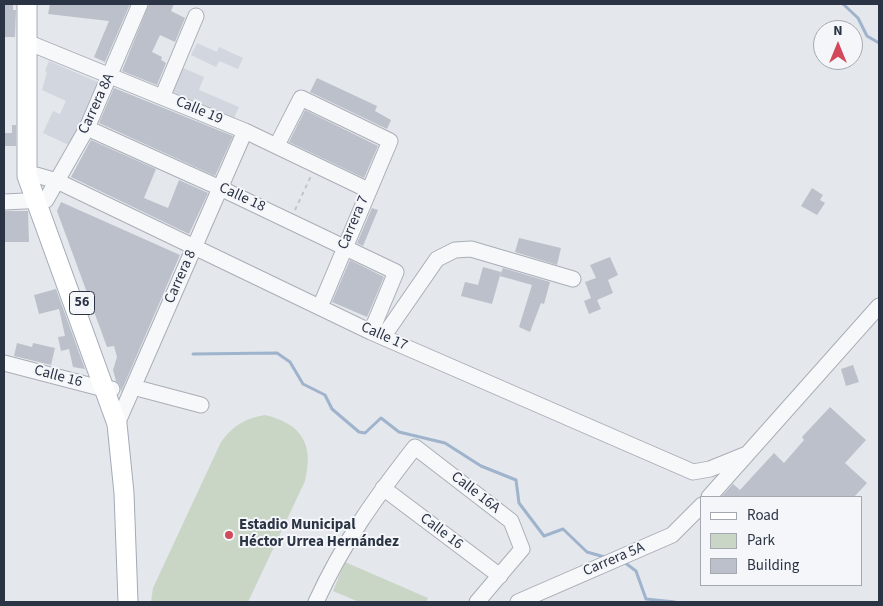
<!DOCTYPE html>
<meta charset="utf-8">
<style>
body{margin:0}
#map{position:relative;width:883px;height:606px;overflow:hidden;background:#e4e7ec;font-family:"Source Sans 3",sans-serif}
canvas{display:block}
.frame{position:absolute;inset:0;border:5px solid #2b3445;pointer-events:none}
.legend{position:absolute;left:700px;top:496px;width:162px;height:90px;box-sizing:border-box;background:#f4f6f9;border:1px solid #a4a8b1;margin:0;padding:6px 9px;list-style:none;font-size:15px;color:#2b3445}
.legend li{display:flex;align-items:center;gap:10px;height:25px}
.legend b{width:25px;border:1px solid #a4a8b1}
.north{position:absolute;left:813px;top:20px;width:50px;height:50px;box-sizing:border-box;background:#f4f6f9;border:1px solid #a4a8b1;border-radius:50%;rotate:0deg;font-size:14px;font-weight:700;line-height:20px;text-align:center;color:#2b3445}
.north::after{content:'';display:block;margin:auto;width:18px;height:22px;background:#d1495b;clip-path:polygon(50% 0,100% 100%,50% 72%,0 100%)}
</style>
<div id="map">
<canvas width="883" height="606"></canvas>
<div class="frame"></div>
<ul class="legend">
<li><b style="height:6px;background:#fff"></b>Road</li>
<li><b style="height:14px;background:#c9d6c5"></b>Park</li>
<li><b style="height:14px;background:#bbc0ca"></b>Building</li>
</ul>
<div class="north">N</div>
</div>
<script>
const c = document.querySelector('canvas').getContext('2d');
c.lineJoin = 'round';
function paint(path, color) {
  c.fillStyle = color;
  c.fill(path, 'evenodd');
}
function stroke(path, color, width, dash) {
  c.strokeStyle = color;
  c.lineWidth = width;
  c.lineCap = dash ? 'butt' : 'round';
  c.setLineDash(dash || []);
  c.stroke(path);
}
function write(font, color, halo, rows, align = 'center') {
  c.font = font + ' "Source Sans 3",sans-serif';
  c.lineWidth = 4;
  c.setLineDash([]);
  c.textBaseline = 'middle';
  c.strokeStyle = halo;
  c.fillStyle = color;
  for (const [text, x, y, turn = 0] of rows) {
    c.save();
    c.translate(x, y);
    c.rotate((+turn || 0) * Math.PI / 180);
    c.textAlign = isNaN(turn) ? turn : align;
    if (halo) c.strokeText(text, 0, 0);
    c.fillText(text, 0, 0);
    c.restore();
  }
}
paint(new Path2D(`
 M 197,43 L 217,52 L 219,47 L 243,58 L 238,69 L 219,61 L 216,67 L 191,55 Z
 M 49,61 L 100,83 L 71,146 L 43,133 L 53,111 L 60,114 L 66,101 L 42,90 L 47,72 L 45,71 Z
 M 181,67 L 204,77 L 199,90 L 239,107 L 234,118 L 170,91 Z`), '#d2d6de');
paint(new Path2D(`
 M 265,415 C 302,424 314,444 305,481 L 248,602 L 151,602 L 153,588 L 221,442 C 234,425 244,419 265,415 Z
 M 345,562 L 428,598 L 426,602 L 359,602 L 333,591 Z`), '#c9d6c5');
stroke(new Path2D(`
 M 843,4 L 858,18 L 867,36 L 879,43
 M 193,354 L 277,353 L 290,362 L 303,384 L 325,395 L 332,409 L 359,432 L 365,433 L 381,418 L 399,432 L 445,443 L 481,466 L 516,480 L 519,503 L 544,536 L 563,529 L 587,552 L 608,558
 M 624,562 L 636,571 L 646,599 L 675,602`), '#9fb4cc', 3);
paint(new Path2D(`
 M 4,4 L 13,4 L 13,10 L 16,10 L 15,37 L 4,37 Z
 M 50,4 L 130,4 L 105,62 L 94,57 L 109,21 L 48,14 Z
 M 149,4 L 174,4 L 171,11 L 185,18 L 175,42 L 160,35 L 152,52 L 162,57 L 161,60 L 166,63 L 157,85 L 122,71 Z
 M 317,78 L 377,106 L 375,111 L 391,120 L 387,129 L 310,92 Z
 M 114,88 L 233,136 L 215,176 L 99,123 Z
 M 305,110 L 378,146 L 364,178 L 289,142 Z
 M 12,125 L 16,125 L 16,146 L 4,146 L 4,133 L 12,133 Z
 M 91,140 L 156,169 L 144,198 L 168,208 L 179,180 L 208,193 L 189,234 L 71,177 Z
 M 812,188 L 823,195 L 820,200 L 825,203 L 817,215 L 801,206 Z
 M 61,202 L 180,255 L 121,392 L 120,385 L 116,381 L 113,370 L 117,357 L 114,346 L 107,347 L 57,211 Z
 M 372,208 L 378,210 L 363,246 L 357,243 Z
 M 4,211 L 28,211 L 29,242 L 4,242 Z
 M 519,238 L 561,248 L 557,265 L 515,252 Z
 M 610,257 L 618,275 L 608,280 L 613,293 L 597,300 L 601,309 L 589,314 L 584,301 L 591,298 L 585,282 L 596,278 L 590,265 Z
 M 350,260 L 384,277 L 367,317 L 332,302 Z
 M 483,267 L 501,272 L 492,304 L 461,296 L 465,282 L 478,285 Z
 M 503,268 L 550,282 L 544,304 L 541,303 L 530,332 L 519,327 L 532,285 L 500,276 Z
 M 56,289 L 85,369 L 73,367 L 69,349 L 61,351 L 58,337 L 65,336 L 59,309 L 39,314 L 34,295 Z
 M 17,343 L 32,347 L 33,343 L 55,348 L 51,365 L 14,356 Z
 M 853,365 L 859,382 L 846,386 L 841,369 Z
 M 830,407 L 866,440 L 845,463 L 867,483 L 854,497 L 721,497 L 733,484 L 740,490 L 774,453 L 784,463 L 804,440 L 802,437 Z`), '#bbc0ca');
const minor = new Path2D(`
 M 27,42 L 245,131 L 368,190
 M 163,95 L 196,16
 M 87,128 L 220,188 L 396,272 L 371,332
 M 277,145 L 301,98 L 390,141 L 320,307
 M 27,176 L 36,175 L 57,181 L 371,332 L 693,472 L 710,469 L 747,454
 M 4,202 L 46,200 L 87,128 L 140,4
 M 383,337 L 437,259 L 455,250 L 471,249 L 573,279
 M 4,363 L 104,389 L 112,389
 M 133,387 L 201,405
 M 117,424 L 245,131
 M 383,488 L 500,576
 M 709,497 L 879,306
 M 316,602 C 343,543 375,498 415,447 L 511,521 L 522,549 L 477,602
 M 518,602 L 672,535 L 702,505`);
const major = new Path2D(`
 M 27,4 L 27,176 L 117,424 L 124,493 L 128,602`);
stroke(minor, '#a9aeb7', 17);
stroke(major, '#a3abb8', 21);
stroke(new Path2D(`
 M 295,210 L 311,176`), '#c2c5cb', 2, [4, 4]);
stroke(minor, '#f7f8fa', 15);
stroke(major, '#fff', 19);
for (const [x, y, r, color] of [
 [229,535,5,"#d1495b"]
]) {
  const dot = new Path2D();
  dot.arc(x, y, r, 0, 2 * Math.PI);
  c.fillStyle = color;
  c.fill(dot);
  stroke(dot, '#f4f6f9', 2);
}
for (const [x, y, w] of [
 [82,303,25]
]) {
  const box = new Path2D();
  box.roundRect(x - w / 2, y - 11.5, w, 23, 4);
  c.fillStyle = '#f4f6f9';
  c.fill(box);
  stroke(box, '#2b3445', 1);
}
write('bold 14px', '#2b3445', null, [
 ["56",82,303]
]);
write('15px', '#2b3445', '#f4f6f9', [
 ["Carrera 8A",97,104,-65],
 ["Calle 19",199,111,23],
 ["Calle 18",242,198,25],
 ["Carrera 7",354,223,-67],
 ["Carrera 8",181,277,-66],
 ["Calle 17",384,337,24],
 ["Calle 16",58,377,15],
 ["Calle 16A",475,493,38],
 ["Calle 16",441,532,37],
 ["Carrera 5A",614,560,-23]
]);
write('bold 15px', '#2b3445', '#f4f6f9', [
 ["Estadio Municipal",239,526],
 ["Héctor Urrea Hernández",239,543]
], 'left');
</script>
